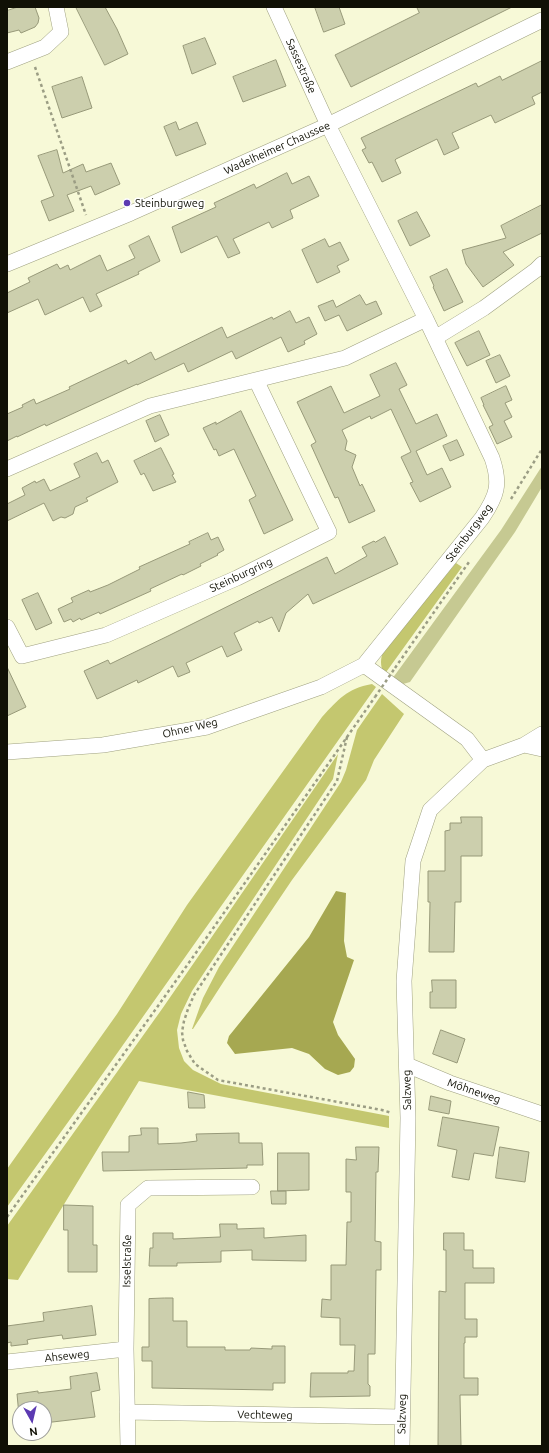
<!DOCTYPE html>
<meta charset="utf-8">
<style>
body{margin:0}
#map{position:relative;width:549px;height:1453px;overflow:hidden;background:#f7f9d7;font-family:Ubuntu,sans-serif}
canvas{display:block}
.frame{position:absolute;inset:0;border:8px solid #101005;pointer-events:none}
.north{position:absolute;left:12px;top:1401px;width:40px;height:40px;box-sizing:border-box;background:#fff;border:1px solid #9f9f9b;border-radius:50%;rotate:172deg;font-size:11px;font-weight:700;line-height:16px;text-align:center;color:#101005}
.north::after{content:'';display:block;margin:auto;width:14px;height:18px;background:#5c3ab2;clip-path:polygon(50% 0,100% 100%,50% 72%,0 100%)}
</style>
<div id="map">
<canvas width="549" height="1453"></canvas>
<div class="frame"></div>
<div class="north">N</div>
</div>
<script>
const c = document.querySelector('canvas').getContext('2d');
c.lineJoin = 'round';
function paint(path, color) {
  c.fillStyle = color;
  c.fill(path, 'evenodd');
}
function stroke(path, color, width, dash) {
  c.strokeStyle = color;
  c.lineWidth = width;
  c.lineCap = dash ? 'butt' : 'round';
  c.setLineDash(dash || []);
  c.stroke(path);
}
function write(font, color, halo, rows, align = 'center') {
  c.font = font + ' Ubuntu,sans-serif';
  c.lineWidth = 3;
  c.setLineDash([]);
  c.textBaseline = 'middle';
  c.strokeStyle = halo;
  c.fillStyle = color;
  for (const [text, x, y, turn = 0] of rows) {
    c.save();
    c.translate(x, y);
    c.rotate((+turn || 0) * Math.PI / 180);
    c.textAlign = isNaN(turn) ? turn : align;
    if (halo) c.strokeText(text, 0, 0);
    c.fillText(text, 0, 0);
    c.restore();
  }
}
paint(new Path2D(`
 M 542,466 L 542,487 L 515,532 L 410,682 L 403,684 L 392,679 L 501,530 Z`), '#c6c992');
paint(new Path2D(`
 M 456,563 L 462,567 L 384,675 C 380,665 380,659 384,649 Z
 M 372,684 L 376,687 L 371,694 L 94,1086 L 7,1207 L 7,1169 L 117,1014 L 187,905 L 322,717 C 339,699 346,689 372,684 Z
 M 382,694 L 404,714 L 374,760 L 366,780 L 292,880 L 224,981 L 193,1029 L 192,1029 L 203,998 L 219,967 L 341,782 L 346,770 L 357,730 Z
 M 338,754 L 333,779 L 192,991 L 181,1014 L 177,1030 L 179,1048 L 184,1061 L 193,1070 L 221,1084 L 389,1116 L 389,1128 L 139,1081 L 18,1280 L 7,1279 L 7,1226 L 162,1009 Z`), '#c4c76f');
paint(new Path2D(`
 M 336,891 L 346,893 L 344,941 L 347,957 L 354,960 L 333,1022 L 338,1035 L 355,1059 L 354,1067 L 350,1072 L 338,1075 L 325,1069 L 309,1054 L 292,1048 L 235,1054 L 227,1043 L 229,1036 L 309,937 Z`), '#a6a851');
const building = new Path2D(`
 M 18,7 L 35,7 L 39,18 L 38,23 L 35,27 L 21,33 L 19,30 L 7,33 L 7,11 Z
 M 76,7 L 105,7 L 117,29 L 128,54 L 105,65 Z
 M 315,7 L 339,7 L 345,24 L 324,32 Z
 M 417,7 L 512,7 L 351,87 L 335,55 L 419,13 Z
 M 205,38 L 216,64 L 192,74 L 183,46 Z
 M 276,60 L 286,86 L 243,102 L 233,77 Z
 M 542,61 L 542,92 L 532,97 L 535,104 L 495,123 L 491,115 L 452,133 L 459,148 L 444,155 L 437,139 L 396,159 L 395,160 L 401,173 L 382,182 L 372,162 L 369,163 L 362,150 L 366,148 L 361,138 L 476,83 L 478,87 L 500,76 L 502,80 Z
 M 82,77 L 92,108 L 62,118 L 52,87 Z
 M 176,122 L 179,130 L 197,122 L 206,144 L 176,156 L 164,127 Z
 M 57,150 L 63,173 L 83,164 L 86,172 L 111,163 L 120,184 L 95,195 L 91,186 L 67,195 L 74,211 L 49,221 L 41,201 L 54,196 L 38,156 Z
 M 287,173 L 292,184 L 309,176 L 319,196 L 290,210 L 293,218 L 272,228 L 269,222 L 233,239 L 240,253 L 228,258 L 217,236 L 181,253 L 172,227 L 216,207 L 214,203 L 231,195 L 254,184 L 256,188 Z
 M 542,205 L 542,233 L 503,252 L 514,265 L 483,287 L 466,264 L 462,250 L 506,238 L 501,226 Z
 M 417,212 L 430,236 L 410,246 L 398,221 Z
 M 149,236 L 160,261 L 138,272 L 139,274 L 96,294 L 102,306 L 90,312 L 83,297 L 45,315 L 38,299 L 7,313 L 7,293 L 30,282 L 28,278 L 57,264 L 60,269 L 68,265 L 70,270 L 100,255 L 107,271 L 135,258 L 129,246 Z
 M 325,239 L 329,247 L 340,242 L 349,260 L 337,266 L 340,272 L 317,283 L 302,250 Z
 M 447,269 L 463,302 L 444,311 L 433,287 L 434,286 L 430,277 Z
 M 360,295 L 366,305 L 376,301 L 382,314 L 347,331 L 339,315 L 325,321 L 318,306 L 333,300 L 336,307 Z
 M 290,311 L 296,323 L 309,317 L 317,334 L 304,341 L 305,344 L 288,352 L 281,337 L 236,359 L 232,351 L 188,372 L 184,363 L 137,385 L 137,384 L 46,426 L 45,424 L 17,437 L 17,436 L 7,441 L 7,414 L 23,407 L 22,405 L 34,399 L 36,404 L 70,389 L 69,387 L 126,360 L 128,364 L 151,352 L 155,360 L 222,327 L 227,338 L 272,317 L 273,319 Z
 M 479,331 L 490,355 L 467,366 L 455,343 Z
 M 500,355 L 510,376 L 496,383 L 486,361 Z
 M 396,363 L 407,385 L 399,389 L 416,424 L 437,414 L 447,436 L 416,451 L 427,475 L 442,468 L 451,487 L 420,502 L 410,483 L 413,482 L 401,457 L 411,452 L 391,409 L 371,419 L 370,416 L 342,430 L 347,441 L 345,450 L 356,455 L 352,467 L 360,486 L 362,484 L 375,511 L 349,523 L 338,497 L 335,498 L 311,445 L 316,442 L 297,402 L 331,386 L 344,413 L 380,396 L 370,375 Z
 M 506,386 L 512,400 L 505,403 L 512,417 L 504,421 L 512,437 L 497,444 L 489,427 L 493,425 L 483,405 L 484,405 L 481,398 Z
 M 241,411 L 293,520 L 264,534 L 249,500 L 256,496 L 234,449 L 219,456 L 216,449 L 214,450 L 203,428 L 216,422 L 216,424 Z
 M 160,415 L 169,435 L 155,442 L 146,421 Z
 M 457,440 L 464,455 L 450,461 L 443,446 Z
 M 161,448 L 174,474 L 172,475 L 176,482 L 153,491 L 144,473 L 141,475 L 134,461 Z
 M 97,453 L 102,463 L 108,460 L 118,482 L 86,498 L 88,501 L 75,507 L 73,514 L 65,518 L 61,517 L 53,521 L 44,503 L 7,521 L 7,504 L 25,495 L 22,488 L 35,481 L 36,483 L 44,479 L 50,491 L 80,477 L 74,464 Z
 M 208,533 L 211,540 L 218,537 L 224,550 L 217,554 L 218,555 L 200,564 L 201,566 L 183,575 L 182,574 L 150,589 L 151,591 L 100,614 L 99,612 L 81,620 L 80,618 L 73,622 L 71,619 L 64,622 L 58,609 L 73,602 L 71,598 L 89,590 L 90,592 L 108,585 L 140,569 L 139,567 L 190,544 L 189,542 Z
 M 385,537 L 398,564 L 313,604 L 308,594 L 286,613 L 279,632 L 272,617 L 259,623 L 258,621 L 234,633 L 242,650 L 227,657 L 222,646 L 186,663 L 190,672 L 178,677 L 173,666 L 138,683 L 137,680 L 97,699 L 84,671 L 108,660 L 110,664 L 168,636 L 327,557 L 335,574 L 367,556 L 362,547 L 374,541 L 375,542 Z
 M 38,593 L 52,623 L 36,630 L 22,600 Z
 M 7,667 L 26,707 L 7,716 Z
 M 461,817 L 482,817 L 482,856 L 461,856 L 461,902 L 455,902 L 454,952 L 429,952 L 430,902 L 428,902 L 428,871 L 445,871 L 445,831 L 450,830 L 450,823 L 461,823 Z
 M 432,980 L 456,980 L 456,1008 L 430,1008 L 430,992 L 432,992 Z
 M 441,1030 L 465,1039 L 457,1063 L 433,1054 Z
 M 188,1092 L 204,1095 L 205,1108 L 189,1108 Z
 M 431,1096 L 451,1101 L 449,1114 L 429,1110 Z
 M 443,1117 L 499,1127 L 493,1156 L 474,1153 L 469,1180 L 452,1177 L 457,1150 L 438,1146 Z
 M 141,1128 L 158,1128 L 158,1144 L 181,1143 L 197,1141 L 196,1134 L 239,1133 L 239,1143 L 262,1143 L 263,1165 L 247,1165 L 247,1168 L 103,1171 L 102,1152 L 129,1152 L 129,1136 L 141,1135 Z
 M 356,1147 L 379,1147 L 378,1172 L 376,1172 L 375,1241 L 381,1242 L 381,1270 L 376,1270 L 375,1354 L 368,1354 L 368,1384 L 370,1386 L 370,1396 L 310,1397 L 311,1373 L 348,1373 L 348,1371 L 354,1371 L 355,1345 L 340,1345 L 340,1318 L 321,1317 L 322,1299 L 331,1300 L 331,1265 L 346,1265 L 347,1222 L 351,1222 L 351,1192 L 346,1192 L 346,1159 L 356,1160 Z
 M 500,1147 L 529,1152 L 525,1182 L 496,1178 Z
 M 278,1153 L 309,1153 L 309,1190 L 278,1191 Z
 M 271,1191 L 286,1191 L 286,1204 L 272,1204 Z
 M 64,1205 L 93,1206 L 93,1245 L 97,1245 L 97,1272 L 68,1272 L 68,1230 L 64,1230 Z
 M 220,1224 L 237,1224 L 237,1229 L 264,1228 L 264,1238 L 306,1235 L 306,1261 L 252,1260 L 252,1250 L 221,1251 L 221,1262 L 177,1263 L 177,1266 L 149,1266 L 150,1248 L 153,1248 L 153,1233 L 173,1233 L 173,1239 L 220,1237 Z
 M 444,1233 L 464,1233 L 464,1250 L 473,1250 L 473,1268 L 494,1268 L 494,1283 L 465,1283 L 465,1319 L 477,1319 L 477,1337 L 465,1337 L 465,1343 L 464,1343 L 464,1378 L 478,1378 L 478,1395 L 460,1395 L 461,1446 L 438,1446 L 439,1291 L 446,1292 L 446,1250 L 444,1250 Z
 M 165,1298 L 173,1298 L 173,1321 L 187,1321 L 187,1347 L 225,1347 L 225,1350 L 250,1350 L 251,1348 L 272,1349 L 272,1346 L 285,1346 L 285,1383 L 273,1383 L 273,1390 L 152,1388 L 152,1361 L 142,1361 L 142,1347 L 149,1347 L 149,1299 Z
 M 92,1306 L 96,1335 L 63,1339 L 62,1335 L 31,1339 L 27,1340 L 28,1344 L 11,1346 L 11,1342 L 7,1343 L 7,1326 L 44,1321 L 43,1313 Z
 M 97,1373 L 100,1390 L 91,1392 L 95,1417 L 44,1423 L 44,1409 L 20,1409 L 20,1426 L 17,1394 L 38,1391 L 38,1393 L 71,1389 L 70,1377 Z`);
paint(building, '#cccfad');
stroke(building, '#979979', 1);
const street = new Path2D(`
 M 7,62 L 45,47 L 61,32 L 56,7
 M 7,264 L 131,213 L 328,125 L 542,20
 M 435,338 L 484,308 L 536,270 L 542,264
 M 7,469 L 150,406 L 345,358 L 426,319
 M 7,627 L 22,656 L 106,635 L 237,578 L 329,532 L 256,380
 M 364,665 L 467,739 L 483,760
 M 524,745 L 542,749
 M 7,752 L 103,745 L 207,727 L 321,687 L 364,665 L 482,518 C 497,496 501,484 492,458 L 426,319 L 328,125 L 274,7
 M 407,1065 L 450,1083 L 542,1114
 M 7,1362 L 126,1349
 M 127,1412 L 402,1417
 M 128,1446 L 126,1349 L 128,1205 L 148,1188 L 252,1187
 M 402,1446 L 408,1118 L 404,981 L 413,861 L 430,810 L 483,760 L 524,745 L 542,734`);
stroke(street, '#9fa181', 16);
stroke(new Path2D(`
 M 35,67 L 86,215
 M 511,499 L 542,449
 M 395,668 L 469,562
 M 347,737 L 337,781 L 194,995 L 188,1009 L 184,1021 L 182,1032 L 183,1040 L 187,1051 L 195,1064 L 218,1080 L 382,1110 L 392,1113
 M 7,1217 L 193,957 L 375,697`), '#9b9d84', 2.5, [3, 3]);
stroke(street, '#fff', 15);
stroke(new Path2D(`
 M 375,697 L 395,668`), '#9b9d84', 2.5, [3, 3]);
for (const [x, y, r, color] of [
 [127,203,4,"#5c3ab2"]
]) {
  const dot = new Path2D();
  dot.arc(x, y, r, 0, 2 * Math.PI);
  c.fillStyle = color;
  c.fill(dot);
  stroke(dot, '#fff', 1.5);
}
write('11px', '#101005', '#fff', [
 ["Sassestraße",301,66,66],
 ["Wadelheimer Chaussee",277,148,-24],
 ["Steinburgweg",469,533,-53],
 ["Steinburgring",241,575,-25],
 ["Ohner Weg",190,728,-13],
 ["Salzweg",407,1090,-91],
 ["Möhneweg",474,1091,19],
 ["Isselstraße",127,1261,-89],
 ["Ahseweg",67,1356,-6],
 ["Salzweg",402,1414,-89],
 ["Vechteweg",265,1415,1]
]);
write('11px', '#101005', '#fff', [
 ["Steinburgweg",135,203]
], 'left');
</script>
